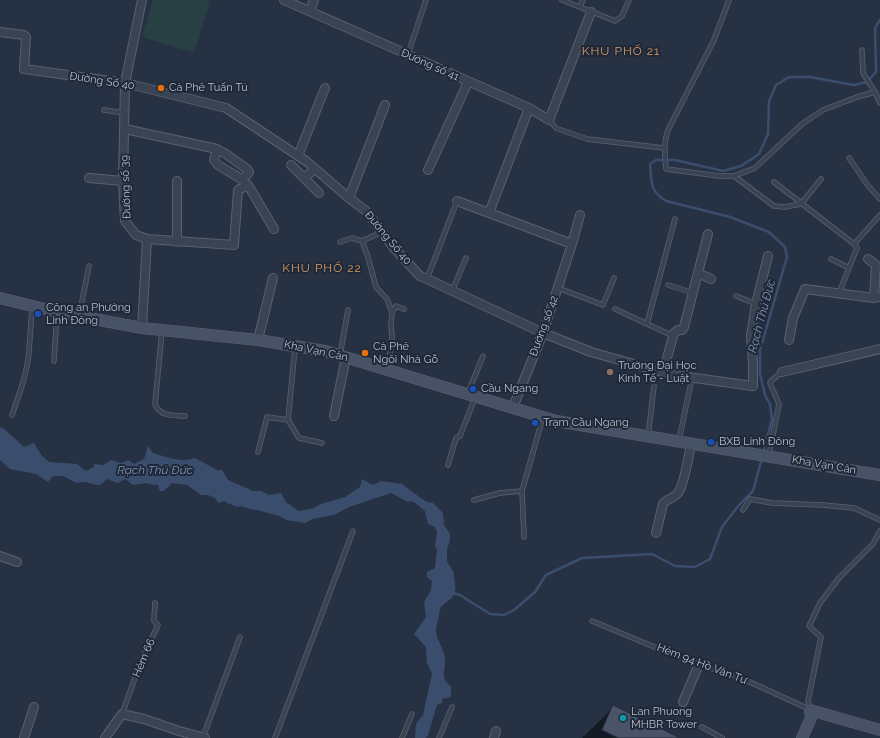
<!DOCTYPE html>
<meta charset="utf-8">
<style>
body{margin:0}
canvas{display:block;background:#263143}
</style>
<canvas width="880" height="738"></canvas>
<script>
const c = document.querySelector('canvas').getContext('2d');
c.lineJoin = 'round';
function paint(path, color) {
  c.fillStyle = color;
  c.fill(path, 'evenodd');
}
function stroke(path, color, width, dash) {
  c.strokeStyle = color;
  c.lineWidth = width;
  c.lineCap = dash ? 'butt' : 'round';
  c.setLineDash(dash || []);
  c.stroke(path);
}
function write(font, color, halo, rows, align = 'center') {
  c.font = font + ' Raleway,sans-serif';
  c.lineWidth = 4;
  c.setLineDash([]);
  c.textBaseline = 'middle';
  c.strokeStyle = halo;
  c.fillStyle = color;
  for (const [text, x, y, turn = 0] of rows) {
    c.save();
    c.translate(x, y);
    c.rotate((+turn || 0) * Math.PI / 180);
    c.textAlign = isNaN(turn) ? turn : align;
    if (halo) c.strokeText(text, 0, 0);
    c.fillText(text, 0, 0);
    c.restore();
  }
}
paint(new Path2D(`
 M 153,0 L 205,0 L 210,2 L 194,53 L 142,37 Z`), '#283f44');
paint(new Path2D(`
 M 0,427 L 4,429 L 24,447 L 34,443 L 42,456 L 49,462 L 77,464 L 86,471 L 94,467 L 94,464 L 104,465 L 111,460 L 121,463 L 128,460 L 134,464 L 144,459 L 148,446 L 153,453 C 166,457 182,463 195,458 L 217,470 L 222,470 L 228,480 L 253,491 L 261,491 L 269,495 L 281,493 L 286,502 L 299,511 L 314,508 L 321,504 L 345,497 L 360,487 L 362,479 L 373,485 L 381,481 L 402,484 L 422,499 L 427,502 L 433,503 L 443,513 L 444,525 L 450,534 L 450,540 L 447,550 L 447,561 L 454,573 C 453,580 457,586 455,591 C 454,599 445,602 441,607 C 440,609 437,626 436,628 C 435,640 446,650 445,661 C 445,673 440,678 451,686 L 451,697 L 442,699 L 442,703 L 437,705 L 428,735 L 426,738 L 415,738 L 416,724 L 423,715 L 432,674 L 427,663 L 426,647 L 414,634 L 426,617 L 424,602 L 431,590 L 432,581 L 427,577 L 427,572 L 435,568 L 437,550 L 435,546 L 437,532 L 435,527 L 428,524 L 425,511 L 414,502 L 406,501 L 391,493 L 349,507 L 334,515 L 312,519 L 306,523 L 286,520 L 279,516 L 257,510 L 250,509 L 241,506 L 238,507 L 227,503 L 225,501 L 218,503 L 215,498 L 208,495 L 201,495 L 187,485 L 172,483 L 164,491 L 160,491 L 158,485 L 153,485 L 146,483 L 133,485 L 125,479 L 118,483 L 107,479 L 100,485 C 90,485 87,480 77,483 L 63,476 L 53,476 L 48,482 L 36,474 L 10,469 L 0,460 Z`), '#3b4d6c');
paint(new Path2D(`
 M 614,707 L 678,738 L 582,738 Z`), '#0007');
stroke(new Path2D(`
 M 763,453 L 772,419 L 770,404 L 765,395 L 760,374 L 760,350 L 787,257 L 785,247 L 769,232 L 730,217 L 666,201 C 649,190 652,183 650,164 L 656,160 L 675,160 L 723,171 L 741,166 L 759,154 L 768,134 L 769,101 L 776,85 L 789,77 L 810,77 L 854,85 L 867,82 L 876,72 L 875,28 L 880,20
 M 453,593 L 460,595 L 490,614 L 504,615 L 514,610 L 535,592 L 546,575 L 582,558 L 652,554 L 675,566 L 695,567 L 710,559 L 722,527 L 739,505 L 753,491 L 762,458`), '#3b4d6c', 2.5);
const building = new Path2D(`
 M 613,705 L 680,738 L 618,738 L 602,730 Z`);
paint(building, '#4a5469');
stroke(building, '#212a3a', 1);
const lane = new Path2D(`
 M 562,0 L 615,21 L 622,16 L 629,0
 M 729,0 L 714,40 L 668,130 C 663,143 665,155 666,169 L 719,176 L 734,176 L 774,206 L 784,207 L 801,204 L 821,179
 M 580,6 L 583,0
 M 862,50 L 863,73 L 875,92 L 880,103
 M 408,54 L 426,0
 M 104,110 L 124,113
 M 549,120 L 556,128 L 587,139 L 664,148
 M 849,158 L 869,187 L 880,199
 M 734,176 L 755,168 L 802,124 L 823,110 L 857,97 L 875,92
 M 774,182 L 854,244 L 857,248 L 839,293
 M 382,232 L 362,241 L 368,257 L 376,287 L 387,299 L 392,312 L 391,324 L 392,337 L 388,369
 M 340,242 L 352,238 L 362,241
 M 854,244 L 880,215
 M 831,259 L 849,268
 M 427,279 L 457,201
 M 668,285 L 693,293
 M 558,288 L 603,305 L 614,278
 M 452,291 L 466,258
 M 736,296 L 756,304
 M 615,309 L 673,336
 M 392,312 L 396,306 L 404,309
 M 79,316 L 89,266
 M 647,324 L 675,219
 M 162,331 L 155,404 C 160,417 173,415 185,416
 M 340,355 L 348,310
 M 54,361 L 57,312
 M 468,393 L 483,356
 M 12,415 C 19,395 27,374 29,352 C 30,337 31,322 32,308
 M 288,420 L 299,438 L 322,443
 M 648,436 L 654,386
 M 679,440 L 692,378
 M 258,452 L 267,417 L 288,420 L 295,348
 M 769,455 L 779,404 L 770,383 L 771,381 L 782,372
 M 448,465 L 456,438 L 460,436 L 475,398
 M 474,500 L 500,493 L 522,491
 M 743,510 L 750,499 L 772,503 L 823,505 L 854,508 L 880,520
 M 524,537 L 522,491 L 543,417
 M 592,621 L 688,661 L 741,678 L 809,709
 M 810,709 L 808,701 L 821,637 L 809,626 L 820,603 L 839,578 L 873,544 L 880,531
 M 122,714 L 141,661 L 158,625 L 154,621 L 155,603
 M 702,727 L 722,738
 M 203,737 L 240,637
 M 275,738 L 353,531
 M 402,738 L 412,714
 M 439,738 L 452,707`);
const street = new Path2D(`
 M 284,0 L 529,108 L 549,120 L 591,12
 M 310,11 L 314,0
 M 0,32 L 24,35 L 26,37 L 24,69 L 125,83 L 226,108 L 306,161 L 349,198 L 366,211 L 394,248 L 420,276 L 427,279 L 543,333 L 591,352 L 673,375 L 753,386 L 753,362 L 751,336 L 756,304 L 768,256
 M 125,129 L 217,149 L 226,154 L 247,169 L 249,172 L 243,180 L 218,165 L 214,160 L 217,149
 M 298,156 L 325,88
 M 291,165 L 304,178 L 315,169
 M 428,170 L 468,82
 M 89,178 L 123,181
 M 304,178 L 319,193
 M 177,181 L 177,242
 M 349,198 L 385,105
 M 457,201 L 572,244
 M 489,213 L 529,108
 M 147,239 L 234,245 L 238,190 L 248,185 L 274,229
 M 868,259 L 876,265 L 874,298
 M 698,273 L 711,279
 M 142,328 L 147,239 L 136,235 L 125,221 L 123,181 L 125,83 L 142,0
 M 258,340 L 273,278
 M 789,340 L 793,318 L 805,289 L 874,298 L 880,297
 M 663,372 L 674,333 L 678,330 L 682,330 L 684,327 L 708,234
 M 782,372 L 880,349
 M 513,407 L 543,333 L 572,244 L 580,215
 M 334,416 L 346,357
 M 656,533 L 663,504 C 667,498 675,498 678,493 C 684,485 689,455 691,444
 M 0,556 L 17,562
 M 683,702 L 699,664
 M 24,738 L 34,707
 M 105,738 L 122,714 L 144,719 L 179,731 L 205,738
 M 494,738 L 496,731`);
const secondary = new Path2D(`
 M 0,298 L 57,312 L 142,328 L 258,340 L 325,351 L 556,421 L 880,475
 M 802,738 L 811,718 L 810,710 L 880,730`);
stroke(lane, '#586170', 5.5);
stroke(street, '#586170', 10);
stroke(secondary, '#586170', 12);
stroke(lane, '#3a4352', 4);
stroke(street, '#3a4352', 8);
stroke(secondary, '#485266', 11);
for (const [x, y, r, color] of [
 [161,88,4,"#e8710a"],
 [38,314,4,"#1a4fb4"],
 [365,353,4,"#e8710a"],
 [610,372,4,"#8d6e63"],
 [473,389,4,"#1a4fb4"],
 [535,423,4,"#1a4fb4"],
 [711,442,4,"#1a4fb4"],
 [623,718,4,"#0f9aa8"]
]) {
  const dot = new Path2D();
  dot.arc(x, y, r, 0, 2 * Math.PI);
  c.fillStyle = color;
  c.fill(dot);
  stroke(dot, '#1f2838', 1.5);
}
write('11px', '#b7becc', '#1f2838', [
 ["Đường số 41",430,65,24],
 ["Đường Số 40",102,81,9],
 ["Đường số 39",126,187,-92],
 ["Đường Số 40",388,238,50],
 ["Đường số 42",544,326,-70],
 ["Kha Vạn Cân",316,351,12],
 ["Kha Vạn Cân",824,465,10],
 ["Hẻm 66",144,658,-67],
 ["Hẻm 94 Hồ Văn Tư",702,664,21]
]);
write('11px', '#b7becc', '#1f2838', [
 ["Cà Phê Tuấn Tú",169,88],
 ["Công an Phường",46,308],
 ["Linh Đông",46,321],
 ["Cà Phê",373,347],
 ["Ngôi Nhà Gỗ",373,360],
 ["Trường Đại Học",618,366],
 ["Kinh Tế - Luật",618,379],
 ["Cầu Ngang",481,389],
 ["Trạm Cầu Ngang",543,423],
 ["BXB Linh Đông",719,442],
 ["Lan Phuong",631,712],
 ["MHBR Tower",631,725]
], 'left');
c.letterSpacing = '1px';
write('12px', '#d99e66', '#1f2838', [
 ["KHU PHỐ 21",621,51],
 ["KHU PHỐ 22",322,268]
]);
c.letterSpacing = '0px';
write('italic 12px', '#7e92b4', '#1f2838', [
 ["Rạch Thủ Đức",762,316,-75],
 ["Rạch Thủ Đức",155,470]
]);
</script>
